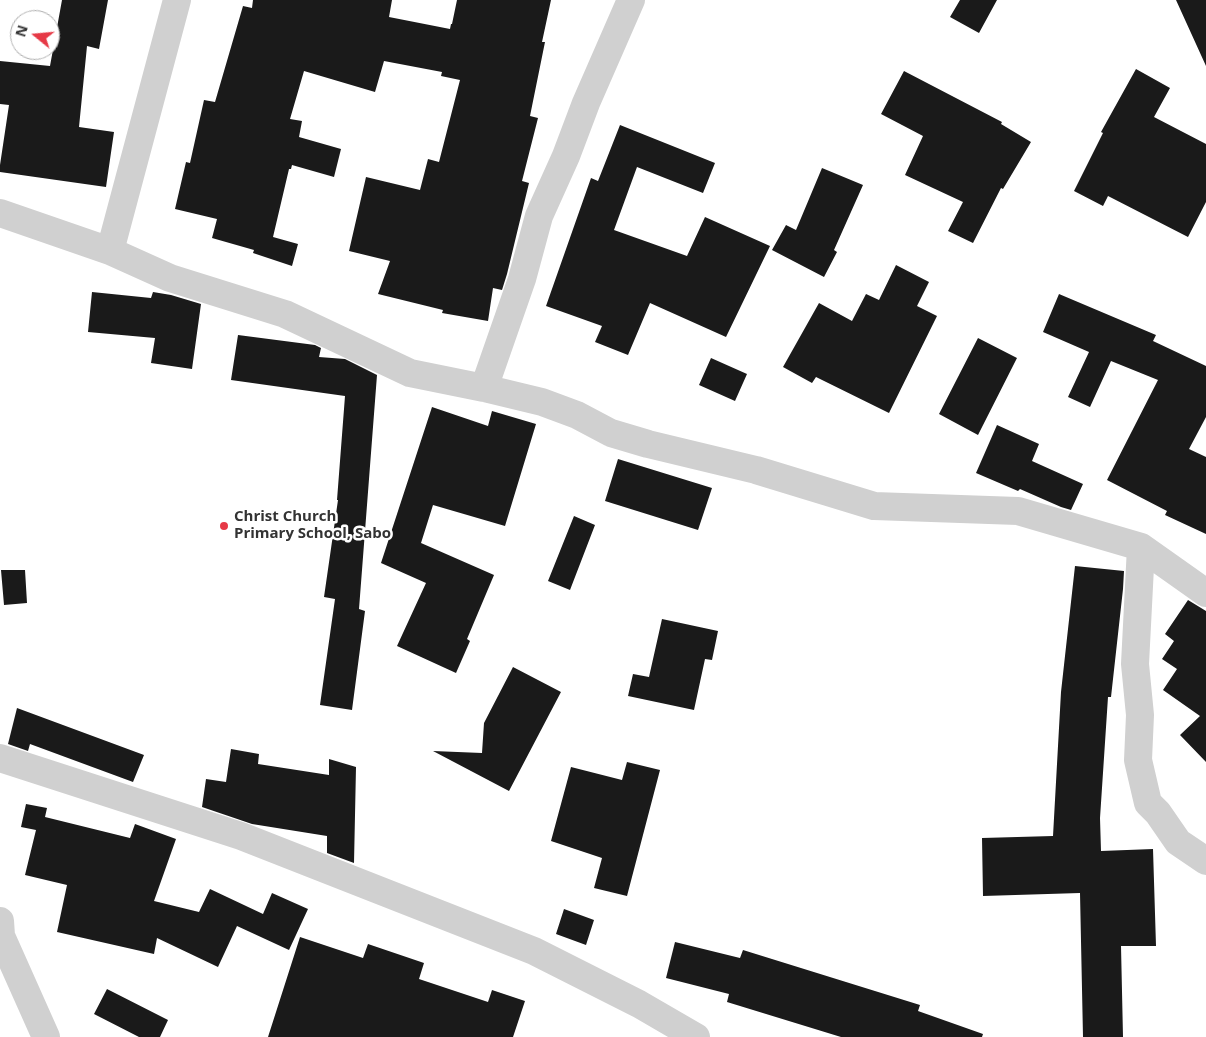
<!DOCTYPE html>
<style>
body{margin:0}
#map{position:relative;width:1206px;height:1037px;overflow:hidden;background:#fff;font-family:"Open Sans",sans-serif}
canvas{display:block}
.north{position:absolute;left:10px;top:10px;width:50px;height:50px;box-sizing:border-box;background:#fff;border:1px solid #adadad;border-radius:50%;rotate:287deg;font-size:14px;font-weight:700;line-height:20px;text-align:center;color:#333}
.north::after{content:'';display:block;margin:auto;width:18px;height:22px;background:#e63946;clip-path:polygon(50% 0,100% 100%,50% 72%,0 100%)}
</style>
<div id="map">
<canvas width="1206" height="1037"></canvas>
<div class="north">N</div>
</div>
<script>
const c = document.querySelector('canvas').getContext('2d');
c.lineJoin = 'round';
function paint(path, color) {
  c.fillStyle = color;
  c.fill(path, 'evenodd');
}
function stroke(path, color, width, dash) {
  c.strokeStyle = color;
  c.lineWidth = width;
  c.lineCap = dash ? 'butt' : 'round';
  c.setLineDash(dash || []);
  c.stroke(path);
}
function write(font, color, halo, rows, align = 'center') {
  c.font = font + ' "Open Sans",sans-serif';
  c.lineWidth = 5;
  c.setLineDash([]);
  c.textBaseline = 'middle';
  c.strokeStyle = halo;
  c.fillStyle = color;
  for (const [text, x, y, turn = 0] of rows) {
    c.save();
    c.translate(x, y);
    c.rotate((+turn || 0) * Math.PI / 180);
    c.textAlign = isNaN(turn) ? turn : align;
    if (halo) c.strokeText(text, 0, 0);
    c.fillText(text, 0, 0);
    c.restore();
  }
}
paint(new Path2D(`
 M 62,0 L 108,0 L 99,49 L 87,46 L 79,127 L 114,132 L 106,187 L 0,172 L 0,165 L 9,105 L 0,104 L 0,61 L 50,66 Z
 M 253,0 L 392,0 L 389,17 L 450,29 L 451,24 L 452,24 L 457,0 L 551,0 L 542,42 L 545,42 L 530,116 L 538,118 L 522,181 L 529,183 L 507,274 L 502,290 L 493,288 L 488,321 L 442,313 L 443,310 L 378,294 L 390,261 L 349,251 L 366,177 L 420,190 L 428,159 L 439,162 L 460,80 L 441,76 L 442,72 L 384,61 L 375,92 L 304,71 L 290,119 L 302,121 L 299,137 L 341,149 L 334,177 L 292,165 L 291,169 L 289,169 L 273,237 L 298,244 L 292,266 L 253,253 L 254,250 L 212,238 L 217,219 L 175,209 L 186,162 L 190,163 L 204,100 L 215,102 L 243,6 L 252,8 Z
 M 960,0 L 997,0 L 979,33 L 950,17 Z
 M 1176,0 L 1206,0 L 1206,66 Z
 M 1136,69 L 1170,88 L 1154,117 L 1206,144 L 1206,202 L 1188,237 L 1108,196 L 1103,206 L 1074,191 L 1103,133 L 1101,132 Z
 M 904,71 L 1002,122 L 1001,124 L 1031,142 L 1003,189 L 1001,188 L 973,243 L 948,231 L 963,202 L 905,175 L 923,136 L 881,114 Z
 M 620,125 L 715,163 L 703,193 L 637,167 L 614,230 L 687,256 L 705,217 L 770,246 L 726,337 L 650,303 L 628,355 L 595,342 L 602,326 L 546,306 L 591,178 L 598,181 Z
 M 822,168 L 863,185 L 834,250 L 837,252 L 824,277 L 772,250 L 786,225 L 796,230 Z
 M 896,265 L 929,282 L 917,306 L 937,316 L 889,413 L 816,377 L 812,383 L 783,367 L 819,303 L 852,321 L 866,294 L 879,300 Z
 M 92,292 L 151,298 L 153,292 L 171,295 L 201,304 L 192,369 L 151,363 L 155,338 L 88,332 Z
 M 1059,294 L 1156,335 L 1153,341 L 1206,366 L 1206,417 L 1189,449 L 1206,457 L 1206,534 L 1165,515 L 1167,511 L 1107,480 L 1158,380 L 1111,361 L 1090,407 L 1068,397 L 1089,352 L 1043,332 Z
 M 238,335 L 315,345 L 321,348 L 319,357 L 345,359 L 377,375 L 359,609 L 365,611 L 352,710 L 320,705 L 335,599 L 324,597 L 338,500 L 337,500 L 345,396 L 231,380 Z
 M 978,338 L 1017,358 L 978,435 L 939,414 Z
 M 711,358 L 747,374 L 735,401 L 699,385 Z
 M 432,407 L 488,426 L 492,411 L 536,424 L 505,526 L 433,505 L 421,543 L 494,575 L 467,639 L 470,641 L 456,673 L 397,646 L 426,583 L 381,563 Z
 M 997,425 L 1039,444 L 1032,461 L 1083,484 L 1071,510 L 1061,507 L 1020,489 L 1018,491 L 976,473 Z
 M 618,459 L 712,488 L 698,530 L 605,501 Z
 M 574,516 L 595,525 L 570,590 L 548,581 Z
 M 1075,566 L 1124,571 L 1123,589 L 1111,697 L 1108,697 L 1100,818 L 1101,851 L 1153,849 L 1156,946 L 1121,946 L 1123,1037 L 1083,1037 L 1080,893 L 983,896 L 982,838 L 1053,836 L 1061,692 Z
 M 1,570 L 25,570 L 27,603 L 4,605 Z
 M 1188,600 L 1206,611 L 1206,762 L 1180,735 L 1200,716 L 1163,690 L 1177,669 L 1162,659 L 1174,641 L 1165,634 Z
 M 662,619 L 718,631 L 712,660 L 705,659 L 694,710 L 628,696 L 633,674 L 649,677 Z
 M 513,667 L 561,692 L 509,791 L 433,751 L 482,753 L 484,723 Z
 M 17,708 L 144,755 L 133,782 L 30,744 L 28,751 L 8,744 Z
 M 231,749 L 259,754 L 258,764 L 329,775 L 329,759 L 356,767 L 354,863 L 327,853 L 327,836 L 252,824 L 202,807 L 206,779 L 226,782 Z
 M 627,762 L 660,770 L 627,896 L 594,888 L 602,858 L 551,841 L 571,767 L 622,780 Z
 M 26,804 L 47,808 L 45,817 L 130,838 L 135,824 L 176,839 L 154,901 L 199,912 L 210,889 L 263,914 L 272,893 L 308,909 L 289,950 L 237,926 L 218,967 L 157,938 L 154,954 L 57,932 L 67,885 L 25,875 L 36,830 L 21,827 Z
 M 564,909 L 594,920 L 586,945 L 556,934 Z
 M 300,937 L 363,958 L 368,944 L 424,963 L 419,979 L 488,1002 L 492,990 L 525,1001 L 513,1037 L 268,1037 Z
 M 675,942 L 740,958 L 743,950 L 920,1005 L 918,1011 L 983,1034 L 982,1037 L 841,1037 L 727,1002 L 729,994 L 666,978 Z
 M 107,989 L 168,1020 L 160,1037 L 139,1037 L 94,1014 Z`), '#1a1a1a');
stroke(new Path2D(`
 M 0,213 L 110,251 L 170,278 L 285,314 L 410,373 L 484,388 L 542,402 L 577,415 L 611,433 L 648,444 L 756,470 L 874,506 L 1018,511 L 1141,547 L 1206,593
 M 110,251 L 177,0
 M 484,388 L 522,279 L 539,216 L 566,156 L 586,103 L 631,0
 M 1141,547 L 1135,664 L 1140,715 L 1138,760 L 1148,803 L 1158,813 L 1178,842 L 1206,861
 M 0,758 L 241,836 L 534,951 L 639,1004 L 696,1037
 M 0,921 L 1,936 L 46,1037`), '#d0d0d0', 28);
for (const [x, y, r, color] of [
 [224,526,5,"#e63946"]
]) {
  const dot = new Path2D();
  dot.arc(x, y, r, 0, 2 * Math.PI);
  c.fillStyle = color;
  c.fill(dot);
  stroke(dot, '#fff', 2);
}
write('bold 15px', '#333', '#fff', [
 ["Christ Church",234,517],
 ["Primary School, Sabo",234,534]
], 'left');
</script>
